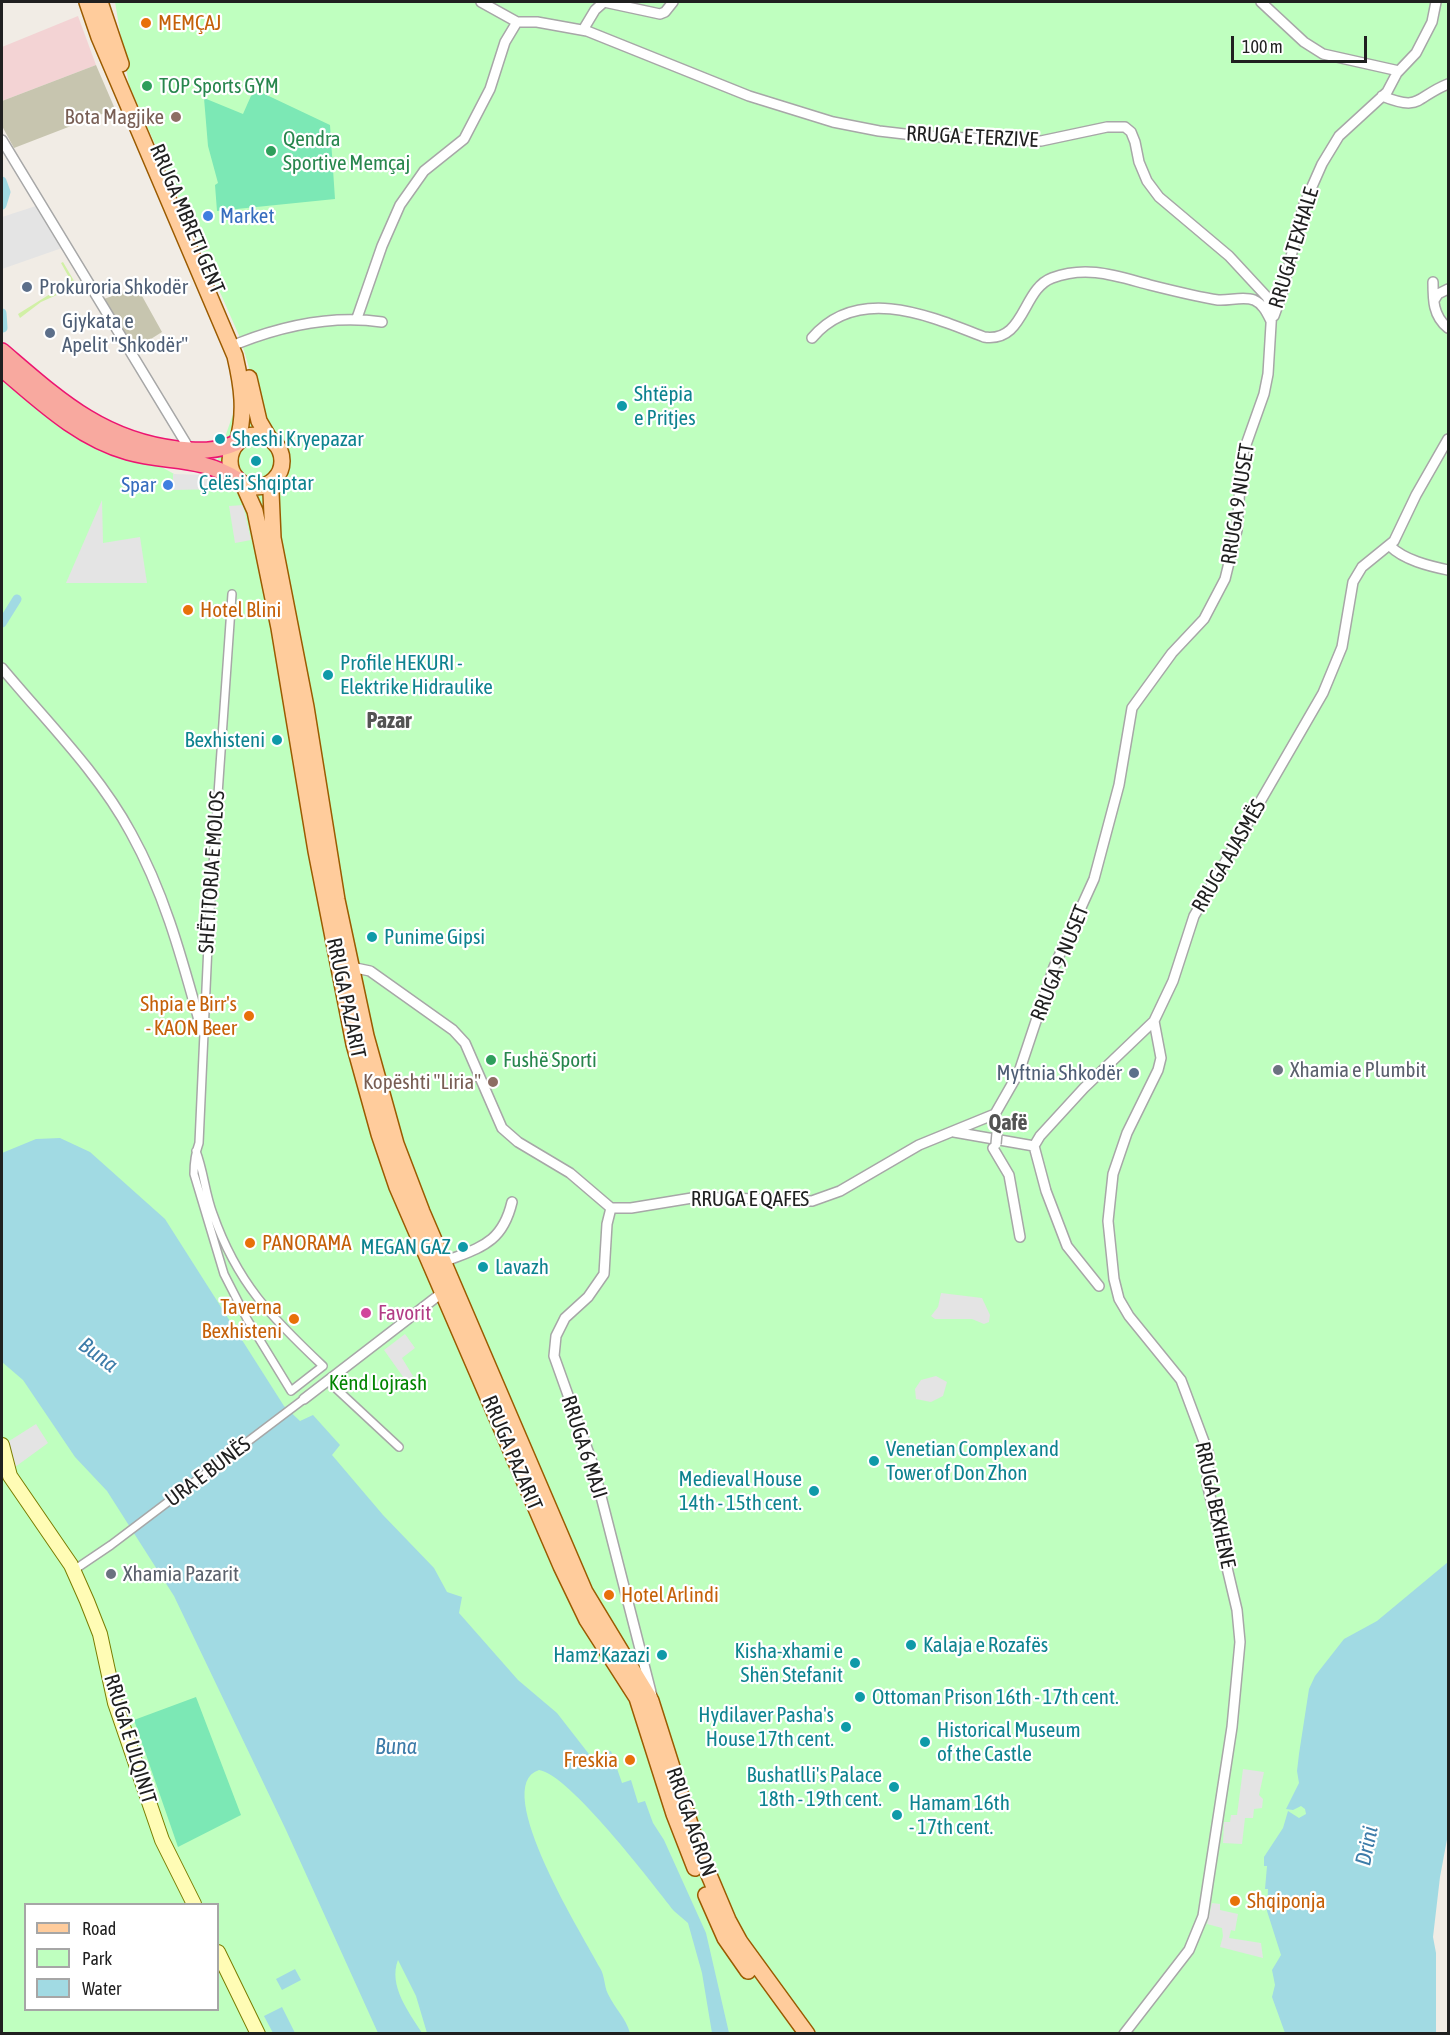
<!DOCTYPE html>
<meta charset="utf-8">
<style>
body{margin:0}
#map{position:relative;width:1450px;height:2035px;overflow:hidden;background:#f1ece5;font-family:"Asap Condensed",sans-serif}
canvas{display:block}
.frame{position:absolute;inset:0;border:3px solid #202020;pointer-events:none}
.legend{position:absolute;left:24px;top:1903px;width:195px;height:108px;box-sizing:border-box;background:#fff;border:2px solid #a6a6a6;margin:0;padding:8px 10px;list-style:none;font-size:18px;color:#202020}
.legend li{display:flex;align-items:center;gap:12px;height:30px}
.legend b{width:30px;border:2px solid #a6a6a6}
.scale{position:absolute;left:1231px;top:36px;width:136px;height:27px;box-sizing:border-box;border:3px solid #202020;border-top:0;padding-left:8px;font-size:18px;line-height:21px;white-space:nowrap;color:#202020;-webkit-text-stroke:4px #fff;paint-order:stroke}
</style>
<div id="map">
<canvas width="1450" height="2035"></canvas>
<div class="frame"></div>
<ul class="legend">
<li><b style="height:8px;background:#ffcc9c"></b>Road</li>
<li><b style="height:16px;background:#bfffbf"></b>Park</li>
<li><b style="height:16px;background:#a1dae3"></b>Water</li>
</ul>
<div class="scale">100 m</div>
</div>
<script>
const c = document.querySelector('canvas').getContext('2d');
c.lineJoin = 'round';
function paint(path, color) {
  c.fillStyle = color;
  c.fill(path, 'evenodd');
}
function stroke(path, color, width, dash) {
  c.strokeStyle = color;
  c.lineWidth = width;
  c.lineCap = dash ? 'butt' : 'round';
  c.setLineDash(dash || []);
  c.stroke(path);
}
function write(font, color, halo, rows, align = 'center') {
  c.font = font + ' "Asap Condensed",sans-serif';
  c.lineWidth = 4.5;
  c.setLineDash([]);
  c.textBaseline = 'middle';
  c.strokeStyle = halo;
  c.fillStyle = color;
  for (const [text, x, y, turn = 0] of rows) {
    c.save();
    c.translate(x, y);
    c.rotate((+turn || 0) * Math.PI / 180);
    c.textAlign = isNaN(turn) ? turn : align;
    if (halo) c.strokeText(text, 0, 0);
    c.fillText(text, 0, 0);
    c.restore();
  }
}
paint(new Path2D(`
 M 78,16 L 96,65 L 2,101 L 2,47 Z`), '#f3d3d4');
paint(new Path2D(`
 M 96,65 L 115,109 L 14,148 L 2,126 L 2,101 Z
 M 137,287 L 162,332 L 135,349 L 104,299 Z`), '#c7c5af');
paint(new Path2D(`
 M 63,262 L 77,286 L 41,302 L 20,318 L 18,314 L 71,281 L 61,263 Z`), '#d1f0a6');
paint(new Path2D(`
 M 115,2 L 1448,2 L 1448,1571 L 1312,2033 L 2,2033 L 2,377 L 206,492 L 249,368 L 241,340 L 129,85 ZM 26,1904 L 218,1904 L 218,2010 L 26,2010 Z`), '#bfffbf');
paint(new Path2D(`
 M 254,89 L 330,125 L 335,199 L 217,211 L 215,185 L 218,183 L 208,146 L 204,98 L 243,114 Z
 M 196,1697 L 241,1815 L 178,1847 L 134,1720 Z`), '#7ce8b5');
paint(new Path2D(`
 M 36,206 L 62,248 L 2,269 L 2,217 Z
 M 173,474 L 207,475 L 221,489 L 173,490 Z
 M 102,500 L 103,543 L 140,537 L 147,583 L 66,583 Z
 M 243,505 L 251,540 L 235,543 L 229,506 Z
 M 941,1293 L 982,1298 L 990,1315 L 989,1322 L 984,1324 L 972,1319 L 935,1319 L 931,1316 L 938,1307 Z
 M 405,1334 L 415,1348 L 402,1358 L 413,1376 L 406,1381 L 384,1350 Z
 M 936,1376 L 947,1382 L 943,1396 L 931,1402 L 916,1399 L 915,1389 L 921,1380 Z
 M 36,1424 L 48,1443 L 11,1470 L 6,1443 Z
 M 1243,1769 L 1264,1772 L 1259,1795 L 1263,1799 L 1262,1808 L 1254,1809 L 1253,1818 L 1245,1818 L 1242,1844 L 1223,1843 L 1224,1822 L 1230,1822 L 1231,1815 L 1237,1815 Z
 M 1212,1903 L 1220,1904 L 1220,1910 L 1238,1914 L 1235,1931 L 1231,1930 L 1229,1938 L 1261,1943 L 1263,1958 L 1220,1947 L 1223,1936 L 1222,1928 L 1207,1924 Z`), '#e4e4e4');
paint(new Path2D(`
 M 60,1138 L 90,1152 L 165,1219 L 284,1406 L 300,1421 L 313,1415 L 340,1445 L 332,1455 L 383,1515 L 434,1568 L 447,1592 L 462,1597 L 459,1613 L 518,1680 L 557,1713 L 592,1758 L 611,1751 L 622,1783 L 631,1780 L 638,1803 L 645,1801 L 653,1823 L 664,1840 L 706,1933 L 729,2033 L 712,2033 L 702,1973 L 688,1923 L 674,1911 C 652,1883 569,1774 539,1770 C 488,1786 587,1942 600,1968 C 605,1976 604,1986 608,1994 C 615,2009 626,2018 630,2033 L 427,2033 L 416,1996 L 398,1960 C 388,1986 409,2012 422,2033 L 378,2033 L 286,1830 L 174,1596 L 107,1491 L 75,1457 L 23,1380 L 2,1362 L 2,1153 L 36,1139 Z
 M 1448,1562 L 1448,1834 L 1440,1877 L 1433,1937 L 1436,1953 L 1436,2033 L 1285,2033 L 1272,1997 L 1275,1985 L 1272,1970 L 1281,1955 L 1267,1911 L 1268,1889 L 1265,1889 L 1267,1866 L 1264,1866 L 1264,1857 L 1283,1828 L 1288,1811 L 1299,1818 L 1306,1814 L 1305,1809 L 1301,1806 L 1293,1810 L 1286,1809 L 1299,1783 L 1297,1771 L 1299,1754 L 1309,1689 L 1315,1676 L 1344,1639 L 1377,1621 Z
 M 295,1969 L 301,1980 L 282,1990 L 276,1979 Z
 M 282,2007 L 295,2033 L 273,2033 L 264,2016 Z`), '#a1dae3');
stroke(new Path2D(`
 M 2,181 L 6,192 L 2,205
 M 2,313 L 3,328
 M 2,623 L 17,599`), '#a1dae3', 9);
const pedestrian = new Path2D(`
 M 196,1151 C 204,1172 205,1193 213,1214 C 237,1283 271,1317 323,1366 L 291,1391 L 247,1319 L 224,1274 L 194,1174 C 194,1163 195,1154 199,1143 L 209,923 L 232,594
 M 328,1381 L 399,1447
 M 74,1570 L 111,1545 L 304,1399`);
const minor = new Path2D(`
 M 481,2 L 517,22
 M 1261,2 L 1304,42 L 1323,54 L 1399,71
 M 517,22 L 537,22 L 587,31 L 749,96 L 833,122 L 879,131 L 922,136 L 1041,141 L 1107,127 L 1125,127 L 1131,132 L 1135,142 L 1139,162 L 1147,181 L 1159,197 L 1229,256 L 1267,297 L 1272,308 L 1268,374 L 1264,394 L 1242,456 L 1237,530 L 1225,579 L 1204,619 L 1172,653 L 1132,708 L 1119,785 L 1094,879 L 1054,967 L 1019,1072 L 995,1114
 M 583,30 L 595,10 L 604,2 L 660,14 L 665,12 L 673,2
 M 1382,96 C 1422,112 1415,97 1448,84
 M 2,140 L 190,450
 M 1433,282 C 1433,300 1433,316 1448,328
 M 1435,299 L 1438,294 L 1448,289
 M 1274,316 L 1282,294 L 1303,207 L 1322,164 L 1339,136 L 1387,92 L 1397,73 L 1416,53 L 1432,22 L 1436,2
 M 357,318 L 382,246 L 400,205 L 424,171 L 464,139 L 490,89 L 505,42 L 517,22
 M 812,338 C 858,284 930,316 984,337 C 1025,343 1022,289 1052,278 C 1087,265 1116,276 1150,285 C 1170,290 1198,297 1218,300 C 1229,301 1243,296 1254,300 C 1263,304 1267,313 1271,321
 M 239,343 C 285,325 334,315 382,322
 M 1390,546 C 1404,560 1429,566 1448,570
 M 2,668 C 46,721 98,772 131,833 C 166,896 183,963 202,1031
 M 351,967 L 370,971 L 453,1030 L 465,1043 L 502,1128 L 518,1142 L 570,1173 L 611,1208 L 631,1208 L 698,1197 L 812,1201 L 840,1191 L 919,1145 L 995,1114
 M 954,1132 L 1034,1146
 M 1034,1146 L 1040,1136 L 1084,1088 L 1154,1021 L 1173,981 L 1194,916 L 1323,693 L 1342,647 L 1353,582 L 1362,567 L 1394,541 L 1416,495 L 1448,439
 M 1034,1146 L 1046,1191 L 1067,1246 L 1099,1286
 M 993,1148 L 1009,1175 L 1020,1237
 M 611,1208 L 607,1224 L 604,1274 L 588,1297 L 565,1318 L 556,1336 L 554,1356 L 593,1465 L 652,1696
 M 444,1262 C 480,1247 502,1244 512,1202
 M 304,1399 L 443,1292
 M 1124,2034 L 1189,1950 L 1203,1916 L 1232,1727 L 1240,1642 L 1237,1610 L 1207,1483 L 1209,1455 L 1181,1380 L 1129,1316 L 1119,1299 L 1114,1279 L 1108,1221 L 1113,1174 L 1127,1133 L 1158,1070 L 1161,1058 L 1154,1021`);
const secondary = new Path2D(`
 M 2,1445 L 10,1476 L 71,1565 L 87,1601 L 100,1634 L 115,1703 L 162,1840 L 194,1904
 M 218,1952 L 258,2034`);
const primary = new Path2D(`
 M 87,2 L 99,37 L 235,356 C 242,386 246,413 237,443
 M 100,2 L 121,64
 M 249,378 L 259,421 L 269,438
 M230 461a26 26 0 1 1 52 0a26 26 0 1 1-52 0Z
 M 275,479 L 271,492 L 273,538 L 306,707 L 337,900 L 366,1036 L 396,1144 L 422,1212 L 585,1592 L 651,1701 L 698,1849 L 728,1920 L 740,1942 L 807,2034
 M 243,484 L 255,511 L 279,628 L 316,851 L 354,1044 L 379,1134 L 397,1187 L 561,1566 L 587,1620 L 637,1698 L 674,1814 L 695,1868
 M 706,1895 L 725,1938 L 748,1971`);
const trunk = new Path2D(`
 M 2,351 C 57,398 101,440 177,449 C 198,451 216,452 236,443
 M 2,369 C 40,401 78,438 128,452 C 167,463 201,456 238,480`);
stroke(pedestrian, '#a7a7a7', 10);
stroke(minor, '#a7a7a7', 12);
stroke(secondary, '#7a7d00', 16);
stroke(primary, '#9b5b00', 18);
stroke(trunk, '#ec1571', 18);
stroke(pedestrian, '#fff', 7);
stroke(minor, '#fff', 9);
stroke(secondary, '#fffcb5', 14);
stroke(primary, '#ffcc9c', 15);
stroke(trunk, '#f8a99f', 15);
const minorBridge = new Path2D(`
 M 996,1144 L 997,1133`);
stroke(minorBridge, '#a7a7a7', 12, []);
stroke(minorBridge, '#fff', 9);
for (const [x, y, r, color] of [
 [146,23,6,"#e8710a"],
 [147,86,6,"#2e9e5b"],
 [176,117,6,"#8d6e63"],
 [271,151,6,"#2e9e5b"],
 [208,216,6,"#3f7fe0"],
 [27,287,6,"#5c6f8a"],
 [50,333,6,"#5c6f8a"],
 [622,406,6,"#0f9aa8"],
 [220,439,6,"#0f9aa8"],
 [256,461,6,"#0f9aa8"],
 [168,485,6,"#3f7fe0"],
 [188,610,6,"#e8710a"],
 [328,675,6,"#0f9aa8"],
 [277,740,6,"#0f9aa8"],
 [372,937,6,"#0f9aa8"],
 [249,1016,6,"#e8710a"],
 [491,1060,6,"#2e9e5b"],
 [1278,1070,6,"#6b7280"],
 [1134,1073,6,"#5c6f8a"],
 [493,1082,6,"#8d6e63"],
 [250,1243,6,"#e8710a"],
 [463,1247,6,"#0f9aa8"],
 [483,1267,6,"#0f9aa8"],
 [366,1313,6,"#d1479c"],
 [294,1319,6,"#e8710a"],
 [874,1461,6,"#0f9aa8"],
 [814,1491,6,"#0f9aa8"],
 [111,1574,6,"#6b7280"],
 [609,1595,6,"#e8710a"],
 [911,1645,6,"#0f9aa8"],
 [662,1655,6,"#0f9aa8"],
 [855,1663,6,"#0f9aa8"],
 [860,1697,6,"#0f9aa8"],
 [846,1727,6,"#0f9aa8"],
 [925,1742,6,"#0f9aa8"],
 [630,1760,6,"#e8710a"],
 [894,1787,6,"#0f9aa8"],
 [897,1815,6,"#0f9aa8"],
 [1235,1901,6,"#e8710a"]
]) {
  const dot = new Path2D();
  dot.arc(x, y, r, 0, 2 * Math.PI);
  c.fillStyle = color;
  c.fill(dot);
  stroke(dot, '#fff', 2);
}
write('21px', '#c56008', '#fff', [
 ["MEMÇAJ",158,23],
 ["Hotel Blini",200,610],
 ["Shpia e Birr's",237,1004,"right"],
 ["- KAON Beer",237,1028,"right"],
 ["PANORAMA",262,1243],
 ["Taverna",282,1307,"right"],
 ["Bexhisteni",282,1331,"right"],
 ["Hotel Arlindi",621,1595],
 ["Freskia",618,1760,"right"],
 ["Shqiponja",1247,1901]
], 'left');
write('21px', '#27864d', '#fff', [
 ["TOP Sports GYM",159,86],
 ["Qendra",283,139],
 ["Sportive Memçaj",283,163],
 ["Fushë Sporti",503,1060]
], 'left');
write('21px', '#785e54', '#fff', [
 ["Bota Magjike",164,117],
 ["Kopështi \"Liria\"",481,1082]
], 'right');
write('21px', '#202020', '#fff', [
 ["RRUGA E TERZIVE",972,137,3],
 ["RRUGA MBRETI GENT",187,219,67],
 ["RRUGA TEXHALE",1294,248,-73],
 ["RRUGA 9 NUSET",1238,504,-81],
 ["RRUGA AJASMËS",1229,856,-60],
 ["SHËTITORJA E MOLOS",212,872,-86],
 ["RRUGA 9 NUSET",1060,963,-68],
 ["RRUGA PAZARIT",346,998,78],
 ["RRUGA E QAFES",750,1199],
 ["RRUGA 6 MAJI",584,1447,72],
 ["RRUGA PAZARIT",512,1453,67],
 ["URA E BUNËS",208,1472,-37],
 ["RRUGA BEXHENE",1215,1505,78],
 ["RRUGA E ULQINIT",130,1739,73],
 ["RRUGA AGRON",691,1822,71]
]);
write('21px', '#366cbe', '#fff', [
 ["Market",220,216],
 ["Spar",156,485,"right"]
], 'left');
write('21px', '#4e5e75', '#fff', [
 ["Prokuroria Shkodër",39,287],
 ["Gjykata e",62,321],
 ["Apelit \"Shkodër\"",62,345],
 ["Myftnia Shkodër",1122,1073,"right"]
], 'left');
write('21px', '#0d838f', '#fff', [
 ["Shtëpia",634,394],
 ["e Pritjes",634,418],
 ["Sheshi Kryepazar",232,439],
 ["Çelësi Shqiptar",256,483,"center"],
 ["Profile HEKURI -",340,663],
 ["Elektrike Hidraulike",340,687],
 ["Bexhisteni",265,740,"right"],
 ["Punime Gipsi",384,937],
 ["MEGAN GAZ",451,1247,"right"],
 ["Lavazh",495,1267],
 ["Venetian Complex and",886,1449],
 ["Tower of Don Zhon",886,1473],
 ["Medieval House",802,1479,"right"],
 ["14th - 15th cent.",802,1503,"right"],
 ["Kalaja e Rozafës",923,1645],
 ["Kisha-xhami e",843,1651,"right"],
 ["Shën Stefanit",843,1675,"right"],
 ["Hamz Kazazi",650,1655,"right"],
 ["Ottoman Prison 16th - 17th cent.",872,1697],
 ["Hydilaver Pasha's",834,1715,"right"],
 ["House 17th cent.",834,1739,"right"],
 ["Historical Museum",937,1730],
 ["of the Castle",937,1754],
 ["Bushatlli's Palace",882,1775,"right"],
 ["18th - 19th cent.",882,1799,"right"],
 ["Hamam 16th",909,1803],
 ["- 17th cent.",909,1827]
], 'left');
write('21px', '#5b616d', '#fff', [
 ["Xhamia e Plumbit",1290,1070],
 ["Xhamia Pazarit",123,1574]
], 'left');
write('21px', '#b23c85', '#fff', [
 ["Favorit",378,1313]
], 'left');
write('21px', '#028502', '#fff', [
 ["Kënd Lojrash",378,1383]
]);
write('bold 22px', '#535353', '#fff', [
 ["Pazar",389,721],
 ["Qafë",1008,1123]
]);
write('italic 22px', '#3d7ca9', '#fff', [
 ["Buna",98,1355,37],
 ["Buna",396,1747],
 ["Drini",1367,1846,-78]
]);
</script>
